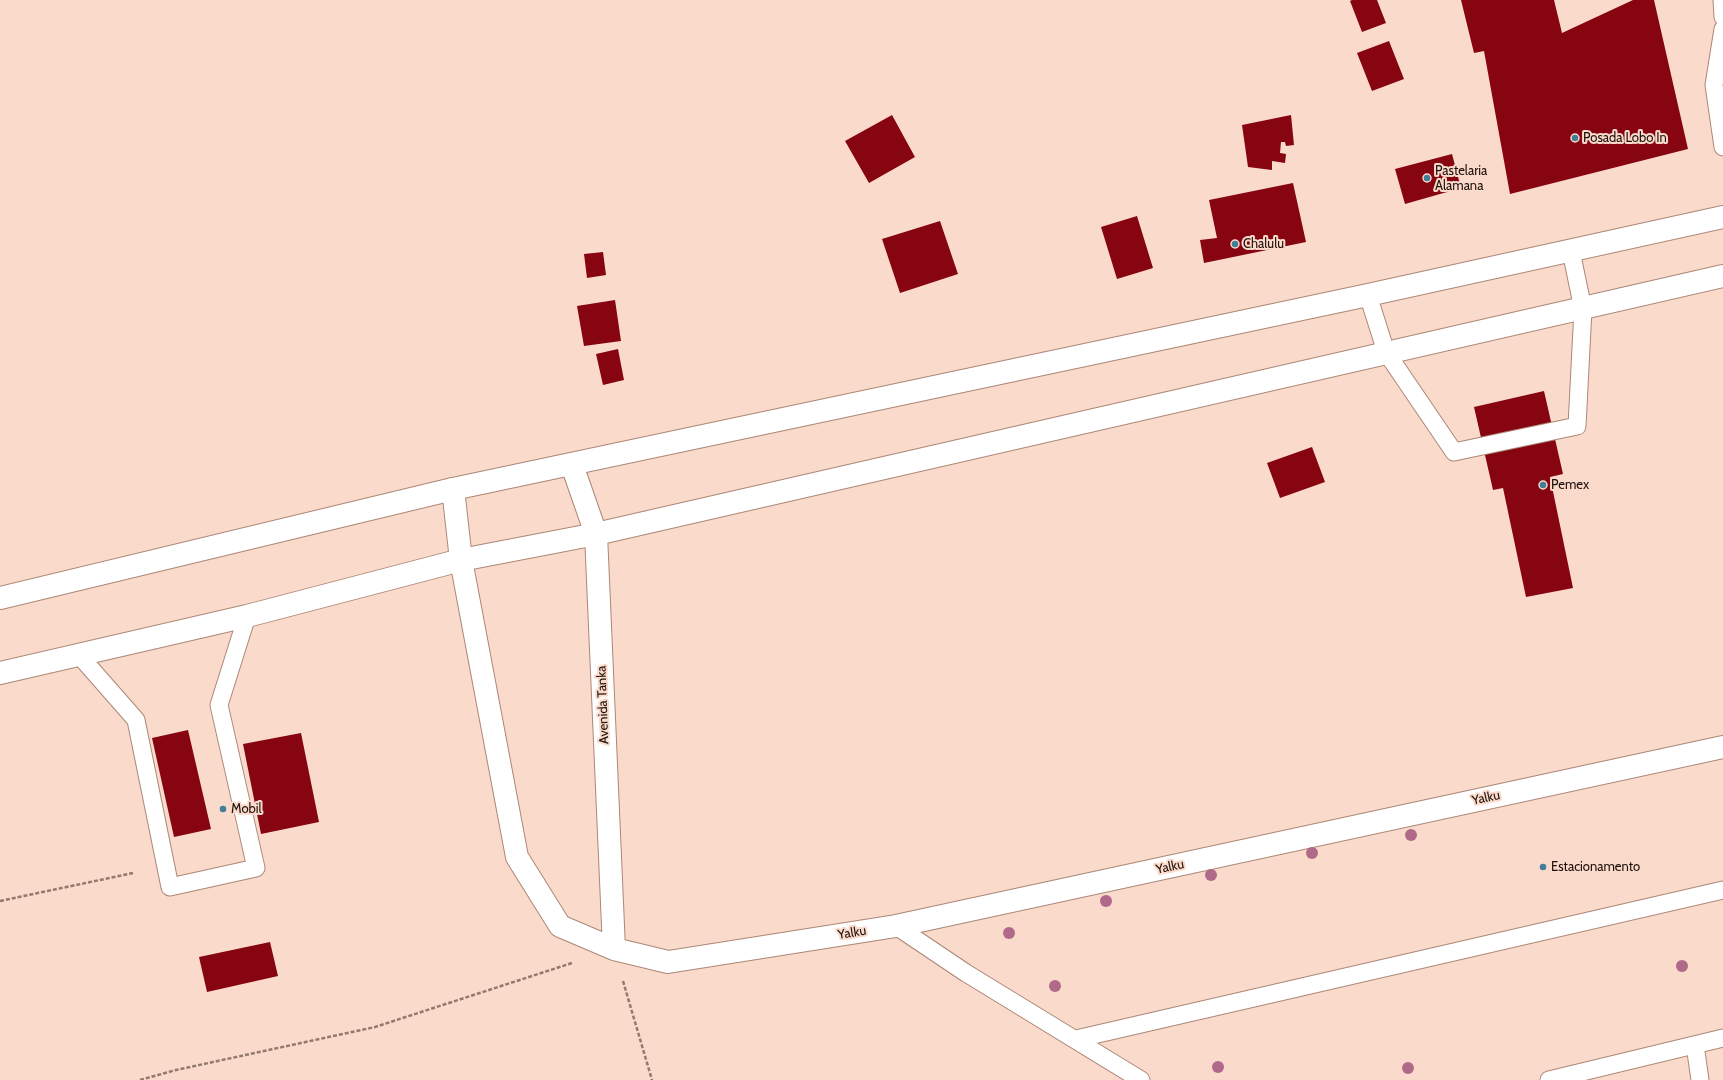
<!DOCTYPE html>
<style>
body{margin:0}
canvas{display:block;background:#fadacb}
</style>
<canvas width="1723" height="1080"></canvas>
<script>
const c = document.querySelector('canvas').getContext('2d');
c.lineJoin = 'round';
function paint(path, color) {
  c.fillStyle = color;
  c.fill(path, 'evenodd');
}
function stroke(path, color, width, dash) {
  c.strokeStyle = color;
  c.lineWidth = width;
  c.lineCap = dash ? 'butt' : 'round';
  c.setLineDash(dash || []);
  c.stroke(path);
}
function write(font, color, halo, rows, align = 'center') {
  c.font = font + ' Cabin,sans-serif';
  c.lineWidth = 4;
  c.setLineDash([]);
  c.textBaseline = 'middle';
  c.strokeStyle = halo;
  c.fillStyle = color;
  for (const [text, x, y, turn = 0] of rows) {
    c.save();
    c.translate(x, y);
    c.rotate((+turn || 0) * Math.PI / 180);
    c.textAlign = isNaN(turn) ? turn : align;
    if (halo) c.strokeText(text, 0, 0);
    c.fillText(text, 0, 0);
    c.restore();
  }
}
paint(new Path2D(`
 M 1352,0 L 1377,0 L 1386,23 L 1362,32 L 1350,1 Z
 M 1461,0 L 1554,0 L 1562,33 L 1633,0 L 1654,0 L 1688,149 L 1510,194 L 1484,51 L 1474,53 Z
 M 1389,41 L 1404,79 L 1372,91 L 1357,53 Z
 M 892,115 L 915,157 L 869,183 L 845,141 Z
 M 1291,115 L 1294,145 L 1286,146 L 1285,142 L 1281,142 L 1280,153 L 1286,154 L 1285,163 L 1272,161 L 1272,170 L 1248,167 L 1242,125 Z
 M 1452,154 L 1461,188 L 1405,204 L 1395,169 Z
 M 1293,183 L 1306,242 L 1204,263 L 1200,240 L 1217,238 L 1209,200 Z
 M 1137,216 L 1153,268 L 1117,279 L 1101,227 Z
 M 940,221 L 958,274 L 900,293 L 882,239 Z
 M 603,252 L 606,275 L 587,278 L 584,254 Z
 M 615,300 L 621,341 L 584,346 L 577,306 Z
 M 618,349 L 624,380 L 603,385 L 596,354 Z
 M 1544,391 L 1563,474 L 1550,477 L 1573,588 L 1526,597 L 1503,488 L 1493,490 L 1474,407 Z
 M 1312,447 L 1325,482 L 1280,498 L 1267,463 Z
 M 188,730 L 211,829 L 174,837 L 152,738 Z
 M 301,733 L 319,822 L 261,834 L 243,744 Z
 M 270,942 L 278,976 L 207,992 L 199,957 Z`), '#870411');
const lane = new Path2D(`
 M 1722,0 L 1723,17
 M 1723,29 L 1714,85 L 1723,147
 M 1368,295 L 1386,352 L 1454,452 L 1577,426 L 1583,309 L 1571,251
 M 79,655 L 136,720 L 170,887 L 256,868 L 219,705 L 247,616
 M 896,926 L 966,973 L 1141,1080
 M 1076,1039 L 1723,890
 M 1695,1045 L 1700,1080
 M 1549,1080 L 1723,1038`);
const street = new Path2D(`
 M 572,465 L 596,534 L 614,949
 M 453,489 L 461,560 L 517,857 L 560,926 L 614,949 L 668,962 L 896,926 L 1723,747`);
const highway = new Path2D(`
 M 0,598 L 453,489 L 1368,295 L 1723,217
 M 0,673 L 247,616 L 461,560 L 596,534 L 1723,276`);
stroke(lane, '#ac8776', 19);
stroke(street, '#ac8776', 24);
stroke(highway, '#ac8776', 24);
stroke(new Path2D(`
 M 0,901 L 133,873
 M 623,981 L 652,1080
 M 140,1080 L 176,1070 L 375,1027 L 572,963`), '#927a6f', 2.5, [4, 2]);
stroke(lane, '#fff', 17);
stroke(street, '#fff', 22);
stroke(highway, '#fff', 22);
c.fillStyle = '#b06989';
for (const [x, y] of [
 [1411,835],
 [1312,853],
 [1211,875],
 [1106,901],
 [1009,933],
 [1682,966],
 [1055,986],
 [1218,1067],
 [1408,1068]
]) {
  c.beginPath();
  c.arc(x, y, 6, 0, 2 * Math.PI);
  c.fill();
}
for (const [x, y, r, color] of [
 [1575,138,4,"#427e95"],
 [1427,178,4,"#427e95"],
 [1235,244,4,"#427e95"],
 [1543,485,4,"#427e95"],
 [223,809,4,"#427e95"],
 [1543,867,4,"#427e95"]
]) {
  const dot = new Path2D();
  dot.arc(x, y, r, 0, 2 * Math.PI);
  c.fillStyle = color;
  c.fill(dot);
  stroke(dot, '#fadacb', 1.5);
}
write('13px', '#1f110b', '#fadacb', [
 ["Posada Lobo In",1583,138],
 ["Pastelaria",1435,171],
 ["Alamana",1435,186],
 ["Chalulu",1243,244],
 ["Pemex",1551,485],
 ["Mobil",231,809],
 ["Estacionamento",1551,867]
], 'left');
write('13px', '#1f110b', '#fadacb', [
 ["Avenida Tanka",603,705,-92],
 ["Yalku",1486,798,-12],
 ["Yalku",1170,867,-12],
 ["Yalku",852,933,-9]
]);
</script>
